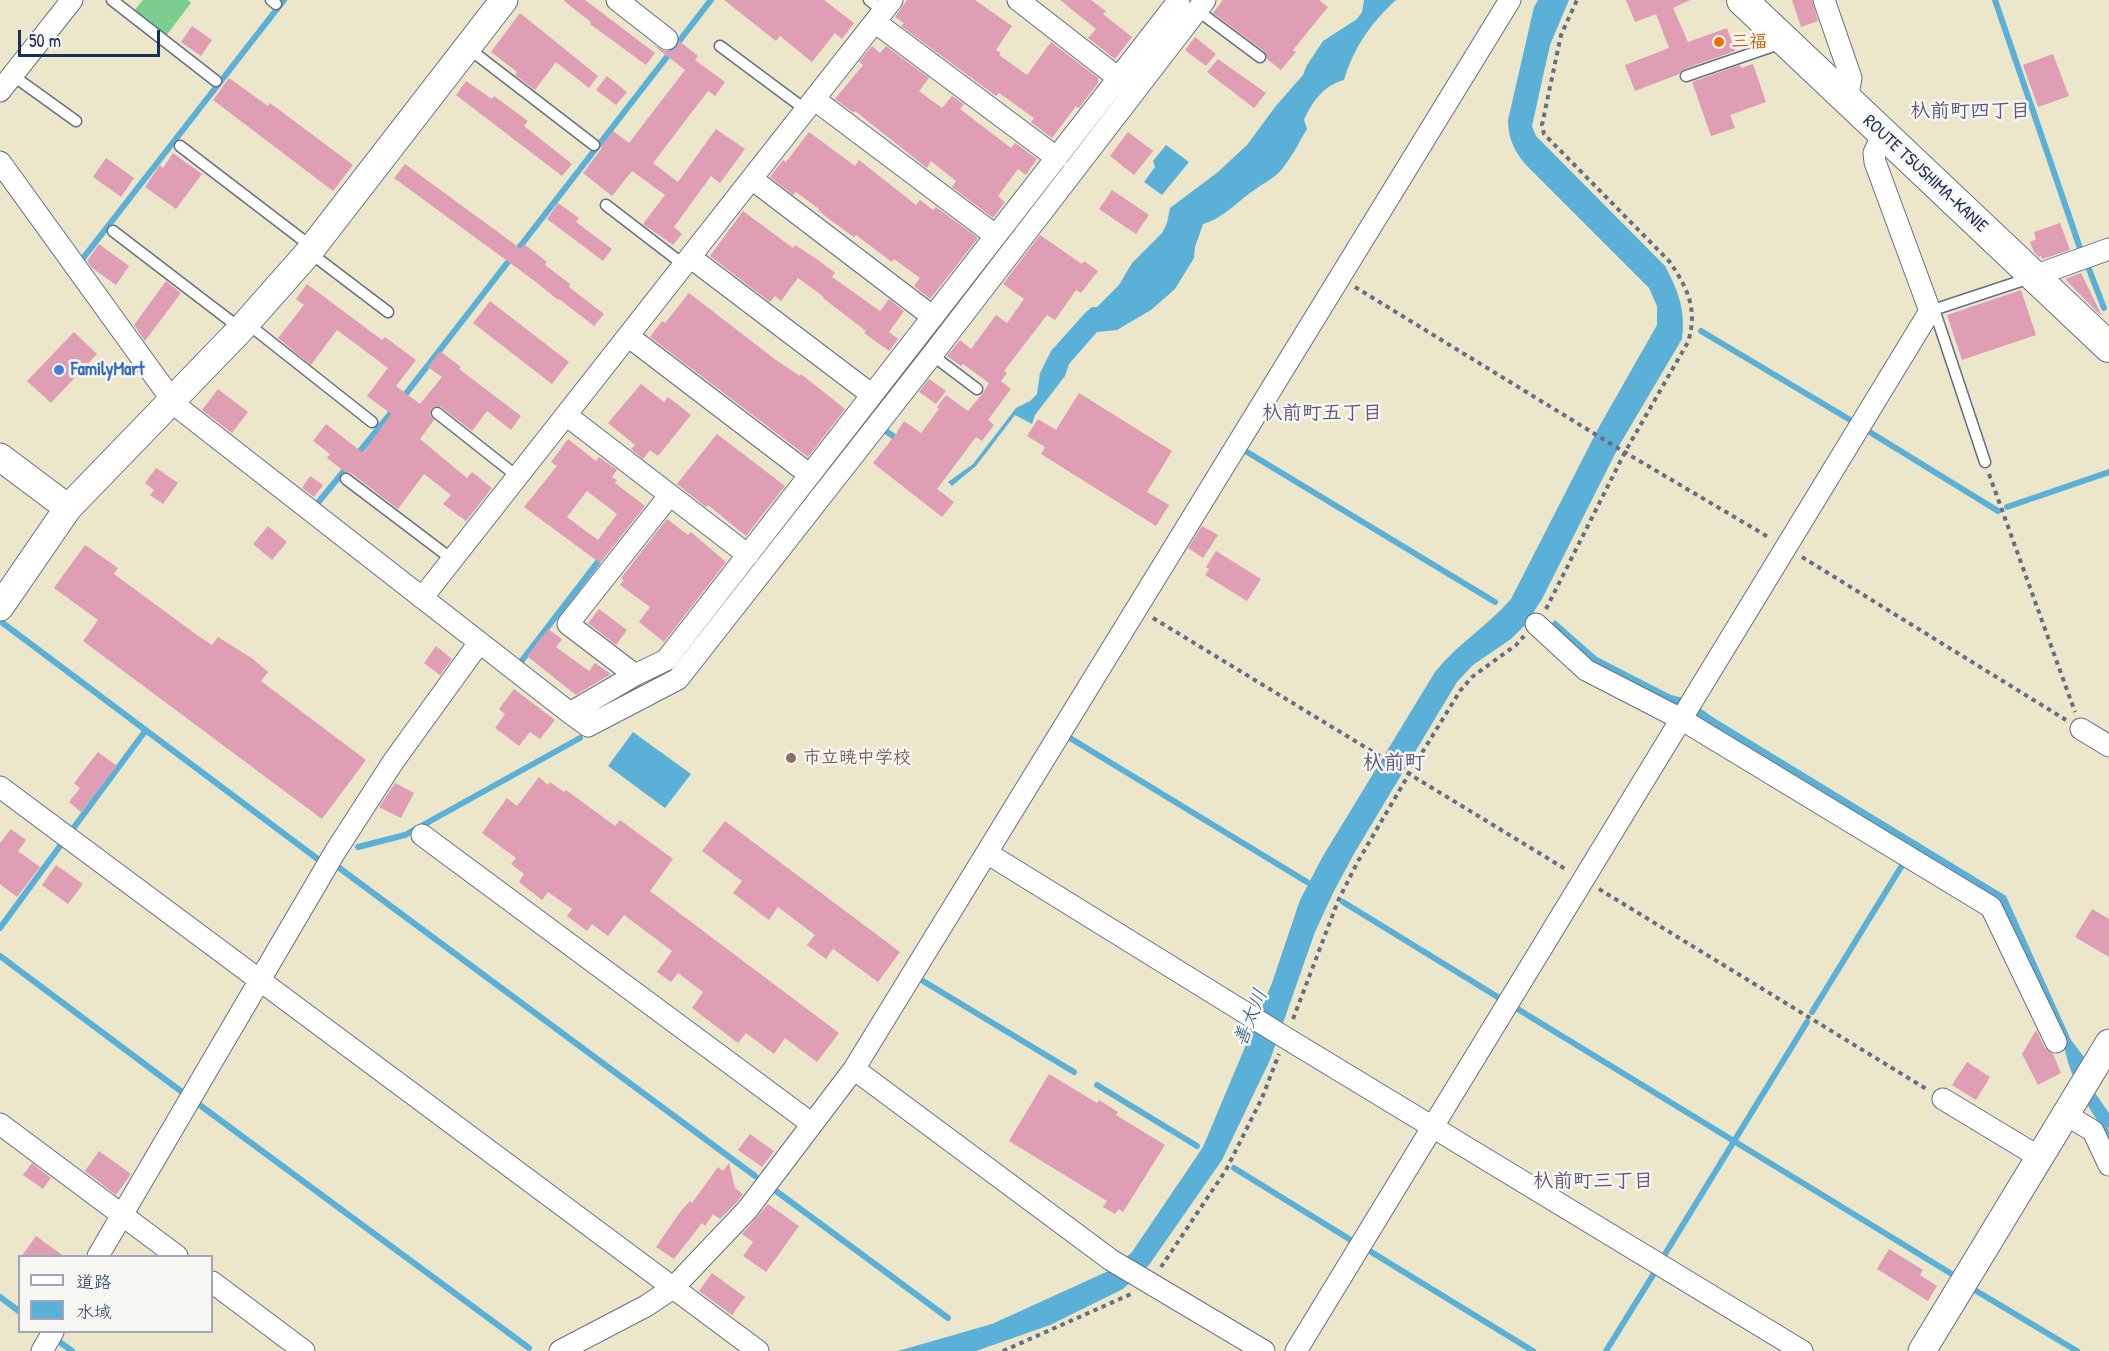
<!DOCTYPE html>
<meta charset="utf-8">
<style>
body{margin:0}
#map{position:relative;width:2109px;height:1351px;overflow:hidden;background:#ece6cb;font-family:"Patrick Hand","Klee One",sans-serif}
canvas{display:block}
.legend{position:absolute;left:18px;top:1255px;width:195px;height:78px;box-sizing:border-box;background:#f6f6f2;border:2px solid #9ea6b7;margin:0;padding:8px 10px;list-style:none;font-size:18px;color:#1b2f5e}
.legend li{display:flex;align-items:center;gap:12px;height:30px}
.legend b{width:30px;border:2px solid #9ea6b7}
.scale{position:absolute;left:18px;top:30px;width:142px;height:27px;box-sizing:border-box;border:3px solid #1b2f5e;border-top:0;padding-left:8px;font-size:18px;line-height:21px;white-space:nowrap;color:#1b2f5e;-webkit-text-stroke:4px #f6f6f2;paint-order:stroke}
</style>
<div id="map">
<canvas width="2109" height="1351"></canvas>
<ul class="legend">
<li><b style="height:8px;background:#fff"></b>道路</li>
<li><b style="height:16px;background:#5bb0d7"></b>水域</li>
</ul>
<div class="scale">50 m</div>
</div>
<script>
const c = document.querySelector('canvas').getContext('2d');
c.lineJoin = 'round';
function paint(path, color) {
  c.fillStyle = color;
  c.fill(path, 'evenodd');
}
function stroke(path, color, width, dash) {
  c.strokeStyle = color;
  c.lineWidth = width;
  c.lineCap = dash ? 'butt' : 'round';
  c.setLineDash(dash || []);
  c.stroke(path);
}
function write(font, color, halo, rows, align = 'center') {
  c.font = font + ' "Patrick Hand","Klee One",sans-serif';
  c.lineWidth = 5;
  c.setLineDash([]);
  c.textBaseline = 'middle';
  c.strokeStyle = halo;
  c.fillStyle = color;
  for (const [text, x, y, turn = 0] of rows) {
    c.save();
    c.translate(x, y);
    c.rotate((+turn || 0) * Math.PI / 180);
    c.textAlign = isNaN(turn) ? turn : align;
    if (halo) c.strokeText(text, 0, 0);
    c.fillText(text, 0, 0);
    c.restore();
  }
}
paint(new Path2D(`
 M 143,0 L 188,0 L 191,3 L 165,37 L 133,12 Z`), '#7cce8f');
paint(new Path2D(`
 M 1364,0 L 1396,0 C 1371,23 1354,47 1344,80 C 1324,85 1312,102 1304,120 L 1307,129 C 1299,142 1292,157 1282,169 C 1274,179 1263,183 1253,191 C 1235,203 1224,218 1203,224 L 1195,247 L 1194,258 L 1175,289 L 1151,310 L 1117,330 L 1097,332 L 1069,364 L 1065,376 L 1035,415 L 1032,424 L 1015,415 L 976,466 L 952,486 L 948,482 L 973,464 L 1016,408 L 1030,401 L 1037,394 L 1040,373 L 1051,351 L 1086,312 L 1092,307 L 1097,307 L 1119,285 L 1132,263 L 1162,233 L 1167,223 L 1170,208 L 1218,172 L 1247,145 L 1275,107 L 1303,75 L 1307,65 L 1323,41 L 1357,19 L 1362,12 Z
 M 1538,0 L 1569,0 L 1550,45 L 1532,126 L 1536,136 L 1665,266 C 1678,290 1686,311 1682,339 L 1620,444 L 1542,599 L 1526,624 L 1511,639 L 1473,665 L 1457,682 L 1355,852 L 1334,891 L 1315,932 L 1270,1060 L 1222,1160 L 1149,1265 L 1123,1289 L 1050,1325 L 976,1351 L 898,1351 L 992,1324 L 1115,1268 L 1132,1252 L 1203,1147 L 1272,983 L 1300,900 L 1323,856 L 1435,672 C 1457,644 1488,626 1511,599 L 1599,427 L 1657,325 L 1657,306 L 1649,288 L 1525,164 C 1514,150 1508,138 1508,120 L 1534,7 Z
 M 1166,145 L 1189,162 L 1162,195 L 1144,182 L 1155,167 L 1153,161 Z
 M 1555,620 L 1597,657 L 1671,695 L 1687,699 L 1714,718 L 2006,896 L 2071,1040 L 2084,1057 L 2088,1075 L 2095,1093 L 2109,1113 L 2109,1127 L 2103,1129 C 2084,1101 2068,1073 2063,1040 L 1999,900 L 1693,714 L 1592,663 L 1550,625 Z
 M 633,732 L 691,774 L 665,808 L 608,766 Z`), '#5bb0d7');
stroke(new Path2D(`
 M 1995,0 L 2082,254
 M 80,262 L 284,0
 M 2087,264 L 2104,308
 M 1701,331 L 1852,421
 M 401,400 L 711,0
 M 882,431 L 883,429 L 900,441
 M 1868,431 L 1998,511
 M 1247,452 L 1495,602
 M 356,456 L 395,408
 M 829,469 L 985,269
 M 316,505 L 348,466
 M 2007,507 L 2109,472
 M 0,621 L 319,860
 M 520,663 L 597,563
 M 1070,738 L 1307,882
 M 72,830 L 146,730
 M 358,847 L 405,835 L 580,738
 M 338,867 L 755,1176
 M 1343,902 L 1501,999
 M 0,928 L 60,846
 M 0,956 L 182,1092
 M 923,981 L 1074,1072
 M 1516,1008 L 1955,1276
 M 1812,1012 L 1901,867
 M 1097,1085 L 1197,1146
 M 197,1103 L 529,1348
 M 2102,1122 L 2109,1138
 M 1234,1168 L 1354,1242
 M 776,1191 L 948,1318
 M 1368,1250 L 1533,1351
 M 1665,1254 L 1807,1022
 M 1973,1289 L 2077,1351
 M 0,1297 L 20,1312
 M 61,1343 L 72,1351
 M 1606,1351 L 1653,1275`), '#5bb0d7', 6);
paint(new Path2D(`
 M 565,0 L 585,0 L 655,53 L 646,65 L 590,24 L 591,22 L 564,1 Z
 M 724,0 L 824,0 L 854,23 L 842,39 L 835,33 L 812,62 L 780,36 L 776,41 Z
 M 907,0 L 975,0 L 1012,26 L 996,50 L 1001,53 L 999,55 L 1027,75 L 1051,42 L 1098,78 L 1098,83 L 1079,108 L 1076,106 L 1052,138 L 1031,122 L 1034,118 L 999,93 L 996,96 L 901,26 L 904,23 L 895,17 Z
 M 1060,0 L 1091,0 L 1106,11 L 1103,14 L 1132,37 L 1115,59 L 1088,38 L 1096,29 Z
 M 1223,0 L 1319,0 L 1328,7 L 1293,50 L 1296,52 L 1281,70 L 1267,59 L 1264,51 L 1213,13 Z
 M 1626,0 L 1690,0 L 1673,8 L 1688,42 L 1727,28 L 1735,51 L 1684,69 L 1679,74 L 1635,91 L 1625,65 L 1669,48 L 1656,14 L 1635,22 Z
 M 1792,0 L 1812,0 L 1818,21 L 1801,27 Z
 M 520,13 L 598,76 L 589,88 L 556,62 L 535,90 L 515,75 L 517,72 L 491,52 Z
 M 192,26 L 212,40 L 201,56 L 181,42 Z
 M 1195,37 L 1216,54 L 1206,66 L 1185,50 Z
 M 679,41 L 698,56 L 695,60 L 725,82 L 715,96 L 708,91 L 653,163 L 678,182 L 716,129 L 745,149 L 720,183 L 711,176 L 674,227 L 682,234 L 673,245 L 643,224 L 665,195 L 632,171 L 612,196 L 583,173 L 602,148 L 601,146 L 613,131 L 629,143 L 685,70 L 653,45 L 665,51 L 671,51 L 677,47 Z
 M 872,46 L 880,53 L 886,46 L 929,78 L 919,91 L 942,108 L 952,96 L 964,104 L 960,109 L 1011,148 L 1015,143 L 1037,159 L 1026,175 L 1018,169 L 998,196 L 1005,202 L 993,218 L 952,187 L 956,181 L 931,161 L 927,168 L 855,111 L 854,113 L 835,99 L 863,65 L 859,62 Z
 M 2053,54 L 2069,96 L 2038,107 L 2023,65 Z
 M 1218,59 L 1266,93 L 1254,108 L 1207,72 Z
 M 1753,64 L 1766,102 L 1730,115 L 1735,128 L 1711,136 L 1692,82 L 1740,65 L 1741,68 Z
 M 607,76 L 627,92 L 616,105 L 596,90 Z
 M 229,78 L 268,106 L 270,103 L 353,165 L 333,191 L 213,100 Z
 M 466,81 L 492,99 L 494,96 L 528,121 L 524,126 L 572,164 L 562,176 L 456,95 Z
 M 809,132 L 855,166 L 859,160 L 916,205 L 920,200 L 933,210 L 936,207 L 978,238 L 930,299 L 914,286 L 920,278 L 894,259 L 892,262 L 856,235 L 854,237 L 830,220 L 818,210 L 819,209 L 796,192 L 793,195 L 770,177 L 783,160 L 786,162 Z
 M 1128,132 L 1153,151 L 1134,175 L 1110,156 Z
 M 173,153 L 202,174 L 176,209 L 145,187 L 160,165 L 163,168 Z
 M 106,158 L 134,178 L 121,197 L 93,177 Z
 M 405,164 L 521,249 L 524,244 L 547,262 L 545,265 L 570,284 L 569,287 L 604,314 L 594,326 L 559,299 L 558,300 L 536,282 L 394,178 Z
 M 1112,190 L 1149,215 L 1136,234 L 1099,209 Z
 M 558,203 L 579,218 L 576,222 L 612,249 L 603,261 L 547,219 Z
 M 743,211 L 793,248 L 795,245 L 818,260 L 835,273 L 832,277 L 880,311 L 889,299 L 904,311 L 889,332 L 898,339 L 889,351 L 864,333 L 866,331 L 823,298 L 824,297 L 798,278 L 781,301 L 775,296 L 770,302 L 710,256 Z
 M 2060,223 L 2070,250 L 2042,259 L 2041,256 L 2039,257 L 2034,252 L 2030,242 L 2036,239 L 2034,232 Z
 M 1040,235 L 1082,264 L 1084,261 L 1098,271 L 1081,293 L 1076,290 L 1055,320 L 1047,315 L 1004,371 L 1007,373 L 1001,381 L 1011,389 L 988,420 L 994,425 L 982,441 L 976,437 L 937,489 L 954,502 L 942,517 L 873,463 L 896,434 L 904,421 L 921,433 L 939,409 L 937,407 L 946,395 L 968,411 L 983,393 L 989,383 L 963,364 L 961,366 L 947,356 L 960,340 L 971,349 L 996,315 L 1007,323 L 1024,299 L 1003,284 Z
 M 99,244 L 129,266 L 116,285 L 92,268 L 87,261 Z
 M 2081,273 L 2101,314 L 2100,315 L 2065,279 Z
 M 166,281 L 181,293 L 145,341 L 134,325 Z
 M 307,284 L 382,340 L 385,337 L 416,360 L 396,386 L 420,404 L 442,377 L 428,367 L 440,351 L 461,367 L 459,369 L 521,416 L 511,430 L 487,411 L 472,431 L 441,407 L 435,406 L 431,409 L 430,415 L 434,420 L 420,439 L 467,478 L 472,472 L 492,488 L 466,521 L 443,504 L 451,495 L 424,474 L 398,509 L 351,473 L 345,472 L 327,458 L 330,454 L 313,441 L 326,424 L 363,453 L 391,414 L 367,396 L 388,368 L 337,330 L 311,365 L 278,338 L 304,305 L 296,299 Z
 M 2021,290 L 2036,335 L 1962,360 L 1947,315 Z
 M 689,293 L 776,360 L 800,376 L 801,374 L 845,409 L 808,457 L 650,337 L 662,321 L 665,323 Z
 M 490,301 L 569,362 L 552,384 L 473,323 Z
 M 74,332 L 97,354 L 51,403 L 27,381 Z
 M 929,379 L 946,391 L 936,404 L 919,392 Z
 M 641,384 L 664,402 L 668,397 L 691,415 L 658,456 L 650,450 L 643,459 L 631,449 L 635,445 L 608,423 Z
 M 218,389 L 248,412 L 232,433 L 202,410 Z
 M 1079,393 L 1172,451 L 1147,492 L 1169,505 L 1156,526 L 1041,454 L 1045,447 L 1027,436 L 1038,419 L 1056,430 Z
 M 717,434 L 785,486 L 746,536 L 708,505 L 706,507 L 677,484 Z
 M 568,439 L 596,461 L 599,457 L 617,470 L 612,477 L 617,480 L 615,483 L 645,506 L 600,563 L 524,507 L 557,466 L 551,462 ZM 587,491 L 617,514 L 598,540 L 567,517 Z
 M 156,468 L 178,483 L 163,504 L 150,495 L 154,490 L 145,483 Z
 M 310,476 L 323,485 L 314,497 L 302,488 Z
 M 667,519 L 688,535 L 691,532 L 726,562 L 664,642 L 639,622 L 650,607 L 620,585 L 624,580 L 621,578 Z
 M 268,526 L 287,542 L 272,560 L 253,544 Z
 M 1202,526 L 1218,535 L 1203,558 L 1188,548 Z
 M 85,545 L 118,568 L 114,574 L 197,635 L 212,645 L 218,637 L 253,659 L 268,672 L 261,681 L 366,760 L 322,819 L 83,641 L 98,620 L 54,588 Z
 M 1216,551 L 1261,579 L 1247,601 L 1205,575 L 1209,569 L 1206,567 Z
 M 599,609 L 627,630 L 616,645 L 588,623 Z
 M 548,629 L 562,639 L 556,647 L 589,671 L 595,663 L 611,674 L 576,695 L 527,656 Z
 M 436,646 L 452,659 L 440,675 L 424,663 Z
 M 514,689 L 555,720 L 540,739 L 530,732 L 519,746 L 495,728 L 505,714 L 499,709 Z
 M 98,752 L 117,766 L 81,812 L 69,802 L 80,788 L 74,783 Z
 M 539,777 L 548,785 L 550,782 L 564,792 L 566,790 L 615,826 L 620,820 L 673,859 L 650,891 L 839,1033 L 817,1062 L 785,1038 L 774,1054 L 746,1033 L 738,1043 L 692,1008 L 703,992 L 678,973 L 671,982 L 657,972 L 672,951 L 624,915 L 608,936 L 592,924 L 587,931 L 567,916 L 572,909 L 548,892 L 542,900 L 519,882 L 524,874 L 511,864 L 516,858 L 482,833 L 507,798 L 517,806 Z
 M 395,783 L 414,793 L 401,818 L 379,807 Z
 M 725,821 L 900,952 L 878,982 L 833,949 L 826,959 L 807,945 L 815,935 L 778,907 L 769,920 L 733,893 L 742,881 L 702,851 Z
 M 11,829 L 26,840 L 18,851 L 40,867 L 17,897 L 0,884 L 0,843 Z
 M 56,865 L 83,884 L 68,904 L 42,885 Z
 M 2092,909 L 2109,919 L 2109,957 L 2075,937 Z
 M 2036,1030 L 2045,1048 L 2053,1054 L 2061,1073 L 2038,1085 L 2022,1054 Z
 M 1967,1062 L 1990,1077 L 1976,1100 L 1952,1085 Z
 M 1049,1074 L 1097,1103 L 1099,1100 L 1118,1112 L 1116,1115 L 1165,1145 L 1123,1212 L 1119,1209 L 1115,1214 L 1103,1207 L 1107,1201 L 1009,1141 Z
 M 750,1134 L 774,1151 L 762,1167 L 738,1150 Z
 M 99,1151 L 131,1174 L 116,1195 L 85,1171 Z
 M 32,1163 L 51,1178 L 43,1189 L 23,1175 Z
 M 729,1163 L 735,1188 L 743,1194 L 737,1202 L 720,1219 L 713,1214 L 705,1226 L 702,1223 L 674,1259 L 656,1247 L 680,1212 L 690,1201 L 692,1203 L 718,1167 L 723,1171 Z
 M 768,1204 L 799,1226 L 766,1272 L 743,1256 L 753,1242 L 742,1234 Z
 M 36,1236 L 65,1257 L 21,1257 Z
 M 1889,1249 L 1923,1270 L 1920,1275 L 1937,1286 L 1928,1301 L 1877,1269 Z
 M 712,1273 L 745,1297 L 732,1315 L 699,1291 Z`), '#e09eb4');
const service = new Path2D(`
 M 112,0 L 216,81
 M 271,0 L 276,4
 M 869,0 L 883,11
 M 1197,10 L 1260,57
 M 720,46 L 806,110
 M 468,48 L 594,145
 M 12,75 L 76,121
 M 1686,76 L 1782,43
 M 180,146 L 312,247
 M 606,205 L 684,265
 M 113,231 L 241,329
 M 309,252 L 388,312
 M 1930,311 L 1936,315 L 1985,462
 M 1930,311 L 2030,278
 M 248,324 L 372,422
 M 932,355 L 977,389
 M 437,413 L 518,477
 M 346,479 L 453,560`);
const minor = new Path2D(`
 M 617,0 L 667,39
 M 1018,0 L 1135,91 L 1205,0
 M 1824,0 L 1851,78 L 1847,101
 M 875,22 L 1057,158
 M 0,91 L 72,0
 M 814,99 L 996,236
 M 0,162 L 172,400
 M 752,179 L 933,317
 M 690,257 L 872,395
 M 2034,276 L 2109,249
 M 628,336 L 810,475
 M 170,401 L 570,713 L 635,675 L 666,660 L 1179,0
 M 566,415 L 748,555
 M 422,598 L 892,0
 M 1536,624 L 1586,670 L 1681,719 L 1991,907 L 2056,1042
 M 635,675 L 568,624 L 669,496
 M 570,713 L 588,726 L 678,679 L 932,355 L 1135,91
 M 2081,729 L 2109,746
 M 0,787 L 758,1351
 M 422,835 L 812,1124
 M 987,853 L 1286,1038 L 1802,1351
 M 854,1069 L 1111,1260 L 1264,1351
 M 1943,1099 L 2039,1157
 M 2065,1114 L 2093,1131 L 2109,1165
 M 0,1124 L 177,1256
 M 98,1256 L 335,852 L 393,762 L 479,643
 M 212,1282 L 304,1351
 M 42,1351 L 53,1332
 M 560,1351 L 646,1306 L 673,1288 L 747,1210 L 854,1069 L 1510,0
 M 1296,1351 L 1930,311 L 1875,162 L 1874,153 L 1883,134`);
const tertiary = new Path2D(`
 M 0,457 L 68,508
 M 0,607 L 68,508 L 241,329 L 309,252 L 504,0
 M 1922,1351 L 2109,1043`);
const secondary = new Path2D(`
 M 1742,0 L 2109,347`);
stroke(service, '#646f84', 13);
stroke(minor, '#646f84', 23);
stroke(tertiary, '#646f84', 29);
stroke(secondary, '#646f84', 32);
stroke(new Path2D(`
 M 1355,287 L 1621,450 L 1770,538
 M 1989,474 L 2075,712
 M 1802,557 L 2066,720
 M 1546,609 L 1625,452 L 1688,342 C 1698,310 1688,288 1669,261 L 1544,134 L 1542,125 L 1561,35 L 1577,0
 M 1153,618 L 1567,870
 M 1599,889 L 1928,1090
 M 1293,1019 L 1338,901 L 1357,863 L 1409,774 L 1460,691 L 1472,677 L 1516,645 L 1524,636
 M 1161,1267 L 1226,1170 L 1262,1098 L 1279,1054
 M 1003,1351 L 1131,1294`), '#646f84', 4, [4.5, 4.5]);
stroke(service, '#fff', 10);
stroke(minor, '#fff', 21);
stroke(tertiary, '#fff', 27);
stroke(secondary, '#fff', 30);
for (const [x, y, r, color] of [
 [1719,42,6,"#e8710a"],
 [59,370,6,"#3f7fe0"],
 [791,758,6,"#8d6e63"]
]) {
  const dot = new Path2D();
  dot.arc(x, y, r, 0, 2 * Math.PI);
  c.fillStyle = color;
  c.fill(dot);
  stroke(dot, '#f6f6f2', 2);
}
write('bold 18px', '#c56008', '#f6f6f2', [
 ["三福",1731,42]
], 'left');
write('18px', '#1b2f5e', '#f6f6f2', [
 ["ROUTE TSUSHIMA-KANIE",1925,174,43]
]);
write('bold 18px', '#366cbe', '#f6f6f2', [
 ["FamilyMart",71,370]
], 'left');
write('bold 18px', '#785e54', '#f6f6f2', [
 ["市立暁中学校",803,758]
], 'left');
write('bold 20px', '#60567c', '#f6f6f2', [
 ["杁前町四丁目",1970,112],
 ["杁前町五丁目",1322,414],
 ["杁前町三丁目",1593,1182]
]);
write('italic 20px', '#2e5682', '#f6f6f2', [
 ["善太川",1251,1018,-68]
]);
write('bold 21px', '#60567c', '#f6f6f2', [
 ["杁前町",1394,763]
]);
</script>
